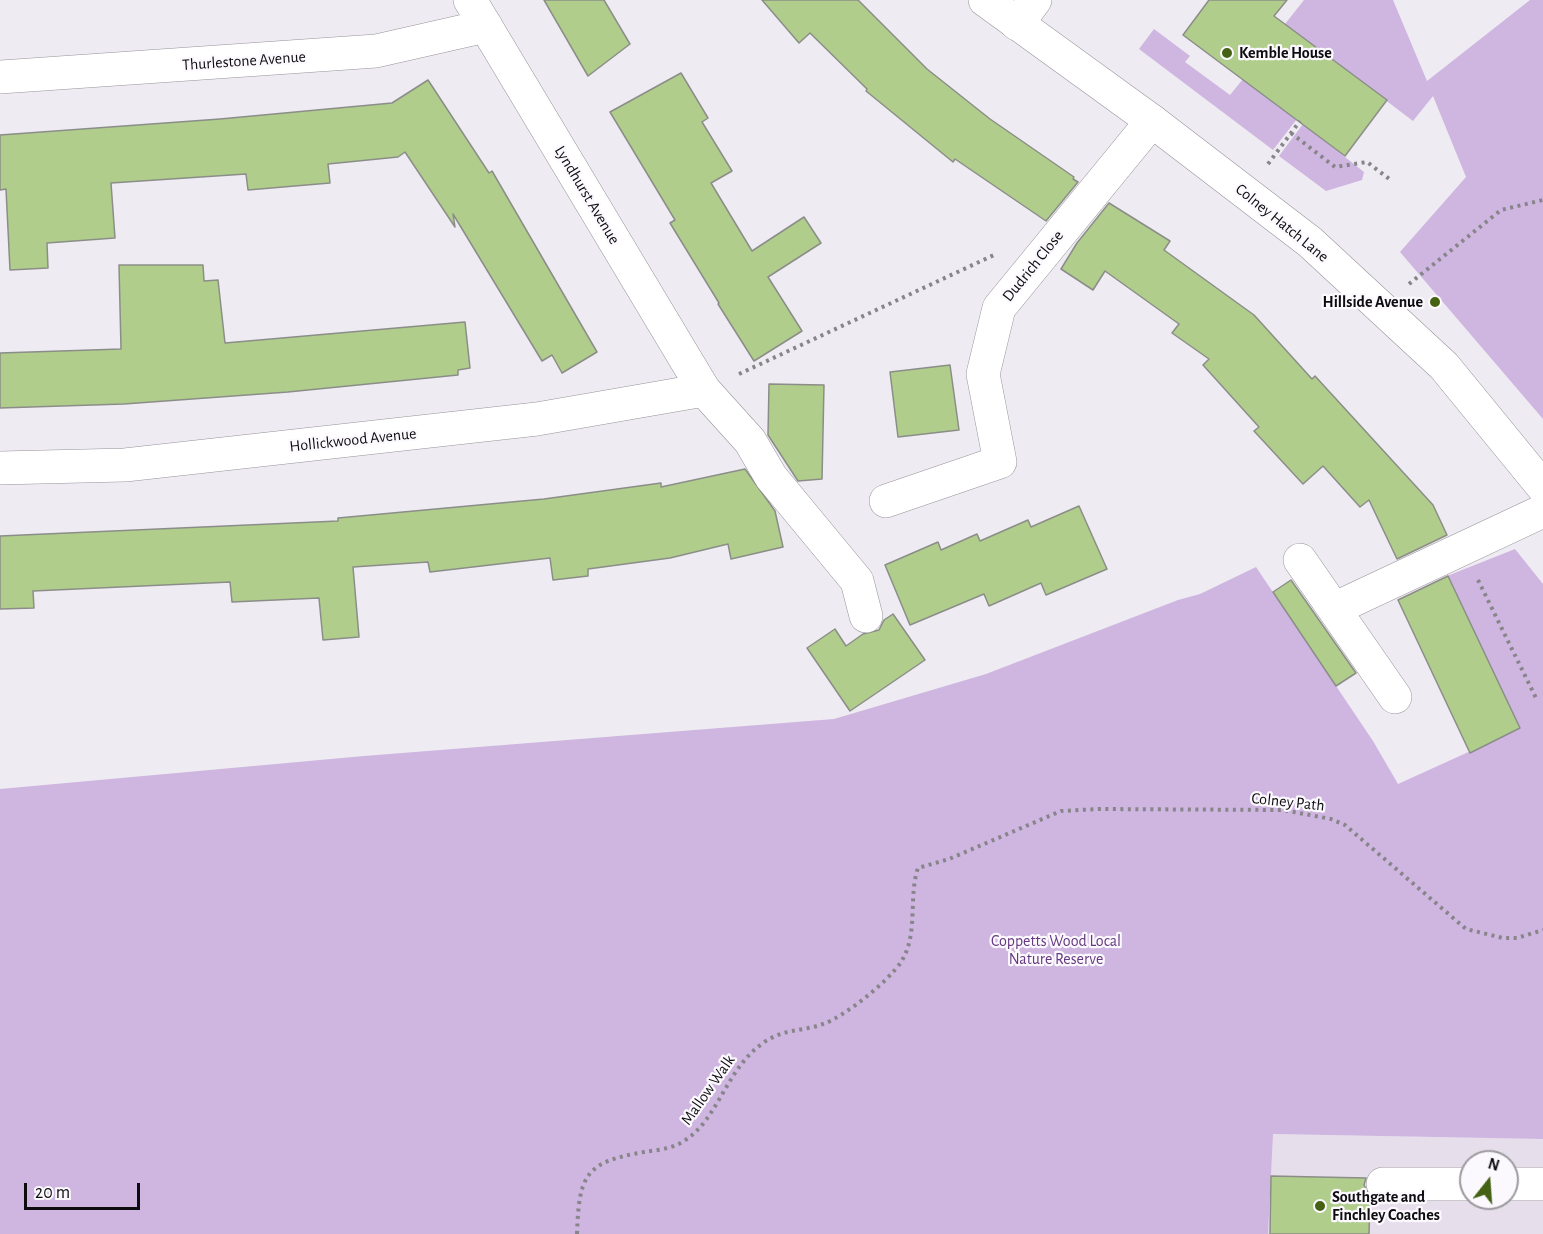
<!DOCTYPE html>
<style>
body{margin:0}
#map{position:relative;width:1543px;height:1234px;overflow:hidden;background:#efebf2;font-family:"Alegreya Sans",sans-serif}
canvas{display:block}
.north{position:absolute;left:1459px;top:1150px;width:60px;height:60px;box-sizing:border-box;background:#fcf9fe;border:2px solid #9c9a9e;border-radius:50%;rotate:17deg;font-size:16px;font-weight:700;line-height:24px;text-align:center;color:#0d0c0e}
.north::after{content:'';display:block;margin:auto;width:21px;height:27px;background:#456113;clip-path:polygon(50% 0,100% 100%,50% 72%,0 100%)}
.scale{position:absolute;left:24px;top:1183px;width:116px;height:27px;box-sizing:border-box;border:3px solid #0d0c0e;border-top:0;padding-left:8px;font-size:18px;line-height:21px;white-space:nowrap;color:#0d0c0e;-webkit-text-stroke:4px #fcf9fe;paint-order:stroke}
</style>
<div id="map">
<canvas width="1543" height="1234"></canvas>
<div class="north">N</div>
<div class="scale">20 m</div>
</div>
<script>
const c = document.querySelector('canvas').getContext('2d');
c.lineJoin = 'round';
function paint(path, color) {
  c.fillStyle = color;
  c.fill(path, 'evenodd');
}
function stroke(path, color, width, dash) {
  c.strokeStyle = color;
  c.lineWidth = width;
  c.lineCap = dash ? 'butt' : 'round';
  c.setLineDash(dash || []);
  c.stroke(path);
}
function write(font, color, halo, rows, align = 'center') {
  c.font = font + ' "Alegreya Sans",sans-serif';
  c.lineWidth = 4.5;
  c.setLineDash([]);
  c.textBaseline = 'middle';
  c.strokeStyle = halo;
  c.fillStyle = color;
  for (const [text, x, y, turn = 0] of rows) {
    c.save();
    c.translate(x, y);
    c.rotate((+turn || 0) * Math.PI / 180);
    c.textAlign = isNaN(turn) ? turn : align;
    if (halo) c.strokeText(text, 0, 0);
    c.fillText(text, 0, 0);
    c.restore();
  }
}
paint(new Path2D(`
 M 1272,1134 L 1543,1139 L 1543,1234 L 1268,1234 ZM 1471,1162 L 1507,1162 L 1507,1198 L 1471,1198 Z`), '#e6deeb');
paint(new Path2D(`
 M 1304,0 L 1393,0 L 1427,81 L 1530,0 L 1543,0 L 1543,419 L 1400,252 L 1466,177 L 1433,96 L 1413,121 L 1285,24 Z
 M 1154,29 L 1190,56 L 1185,62 L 1230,95 L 1243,79 L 1297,119 L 1273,150 L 1139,49 Z
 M 1303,124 L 1364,172 L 1362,180 L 1326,191 L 1279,156 Z
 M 1515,549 L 1543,584 L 1543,1139 L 1273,1134 L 1268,1234 L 0,1234 L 0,789 L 364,756 L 834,719 L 986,674 L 1178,600 L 1200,594 L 1256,567 L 1373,741 L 1398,784 L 1519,729 L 1447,576 Z`), '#ceb6e0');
const building = new Path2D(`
 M 544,0 L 604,0 L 630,44 L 588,76 Z
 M 762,0 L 858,0 L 927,69 L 990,119 L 1074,177 L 1073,179 L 1078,182 L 1046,221 L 955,159 L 953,162 L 866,91 L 867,89 L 810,33 L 799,43 Z
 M 1209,0 L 1287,0 L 1274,16 L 1387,100 L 1345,156 L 1183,35 Z
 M 681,73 L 708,118 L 702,122 L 732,171 L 711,183 L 752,251 L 804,217 L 821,243 L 768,277 L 802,331 L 754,361 L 718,304 L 719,303 L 670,223 L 675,220 L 610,112 Z
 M 428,80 L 489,173 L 492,171 L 597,352 L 562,373 L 552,355 L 542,361 L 453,214 L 455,227 L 405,152 L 398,157 L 328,164 L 330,183 L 248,190 L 246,174 L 111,183 L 115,238 L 47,243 L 48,268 L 10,270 L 6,189 L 0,190 L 0,135 L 220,119 L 392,103 Z
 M 1109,203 L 1170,241 L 1164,250 L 1254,315 L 1312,379 L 1315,376 L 1433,505 L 1447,535 L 1397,559 L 1369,500 L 1360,507 L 1323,466 L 1303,484 L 1254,431 L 1259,427 L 1203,365 L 1209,359 L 1172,333 L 1179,324 L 1105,271 L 1093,290 L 1061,269 L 1077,243 Z
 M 119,265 L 203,265 L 204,281 L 218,280 L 225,343 L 465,322 L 470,368 L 458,370 L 458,375 L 288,392 L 124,404 L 0,408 L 0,353 L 121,349 Z
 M 950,365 L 959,430 L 898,437 L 890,372 Z
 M 769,384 L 824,385 L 822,479 L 798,481 L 768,435 Z
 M 745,469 L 775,511 L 783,547 L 731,559 L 728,544 L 670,558 L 588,569 L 588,576 L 553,580 L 550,558 L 430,572 L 428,562 L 353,567 L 359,637 L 323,640 L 319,598 L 232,602 L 230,582 L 33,591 L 34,608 L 0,609 L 0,536 L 338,521 L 338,518 L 544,499 L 661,483 L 661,487 Z
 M 1079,506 L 1107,569 L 1046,595 L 1041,583 L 989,606 L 984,594 L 910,625 L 885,565 L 938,542 L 941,550 L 977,534 L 980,541 L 1028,520 L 1031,527 Z
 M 1448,576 L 1520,728 L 1470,753 L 1398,600 Z
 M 1291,580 L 1356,673 L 1336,686 L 1273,592 Z
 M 893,614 L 925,660 L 850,711 L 807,648 L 835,629 L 846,646 L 863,634 L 879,630 L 884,620 Z
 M 1271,1176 L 1366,1178 L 1364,1185 L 1370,1196 L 1369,1234 L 1270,1234 Z`);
paint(building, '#b0cd8c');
stroke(building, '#8b8e88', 1.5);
const minor = new Path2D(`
 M 470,0 L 704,390 L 750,441 L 771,477 L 857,581 L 866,616
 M 1017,24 L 1035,0
 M 0,77 L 376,51 L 486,26
 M 0,468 L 125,465 L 537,419 L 704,390
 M 886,501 L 1000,462 L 983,374 L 999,308 L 1152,121
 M 1300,560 L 1395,697
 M 1334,609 L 1543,511
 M 1383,1184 L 1471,1184
 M 1507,1184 L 1543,1184`);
const major = new Path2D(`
 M 985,0 L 1152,121 L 1310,242 L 1444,366 L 1543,487`);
stroke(minor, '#97939a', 34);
stroke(major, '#97939a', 34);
stroke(new Path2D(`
 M 1291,133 L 1335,167 L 1367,162 L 1392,181
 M 1268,164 L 1300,121
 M 1409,284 L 1501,210 L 1543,200
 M 739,374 L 994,255
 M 1478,580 L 1536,698
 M 577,1234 C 579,1175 585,1162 644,1152 C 657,1150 672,1149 684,1141 C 719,1119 725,1070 763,1043 C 784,1028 801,1032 823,1024 C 844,1017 889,981 901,962 C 919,934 908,897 918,868 L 949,859 L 1061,811 L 1099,809 L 1283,810 L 1331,819 L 1345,825 L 1466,929 L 1503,938 L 1517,938 L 1543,930`), '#88858a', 4, [3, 4.5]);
stroke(minor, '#fff', 33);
stroke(major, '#fff', 33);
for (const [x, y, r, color] of [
 [1227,53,6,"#456113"],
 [1435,302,6,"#456113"],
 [1320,1206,6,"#456113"]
]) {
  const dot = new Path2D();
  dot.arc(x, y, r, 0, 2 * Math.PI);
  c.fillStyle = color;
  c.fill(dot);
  stroke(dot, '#fcf9fe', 2);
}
write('bold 16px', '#0d0c0e', '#fcf9fe', [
 ["Kemble House",1239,53],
 ["Hillside Avenue",1423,302,"right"],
 ["Southgate and",1332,1197],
 ["Finchley Coaches",1332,1215]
], 'left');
write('16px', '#0d0c0e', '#fcf9fe', [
 ["Thurlestone Avenue",244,61,-4],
 ["Lyndhurst Avenue",587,195,59],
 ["Colney Hatch Lane",1282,223,39],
 ["Dudrich Close",1033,266,-51],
 ["Hollickwood Avenue",353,440,-6],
 ["Colney Path",1288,802,6],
 ["Mallow Walk",708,1090,-55]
]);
write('16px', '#653981', '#fcf9fe', [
 ["Coppetts Wood Local",1056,941],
 ["Nature Reserve",1056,959]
]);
</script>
